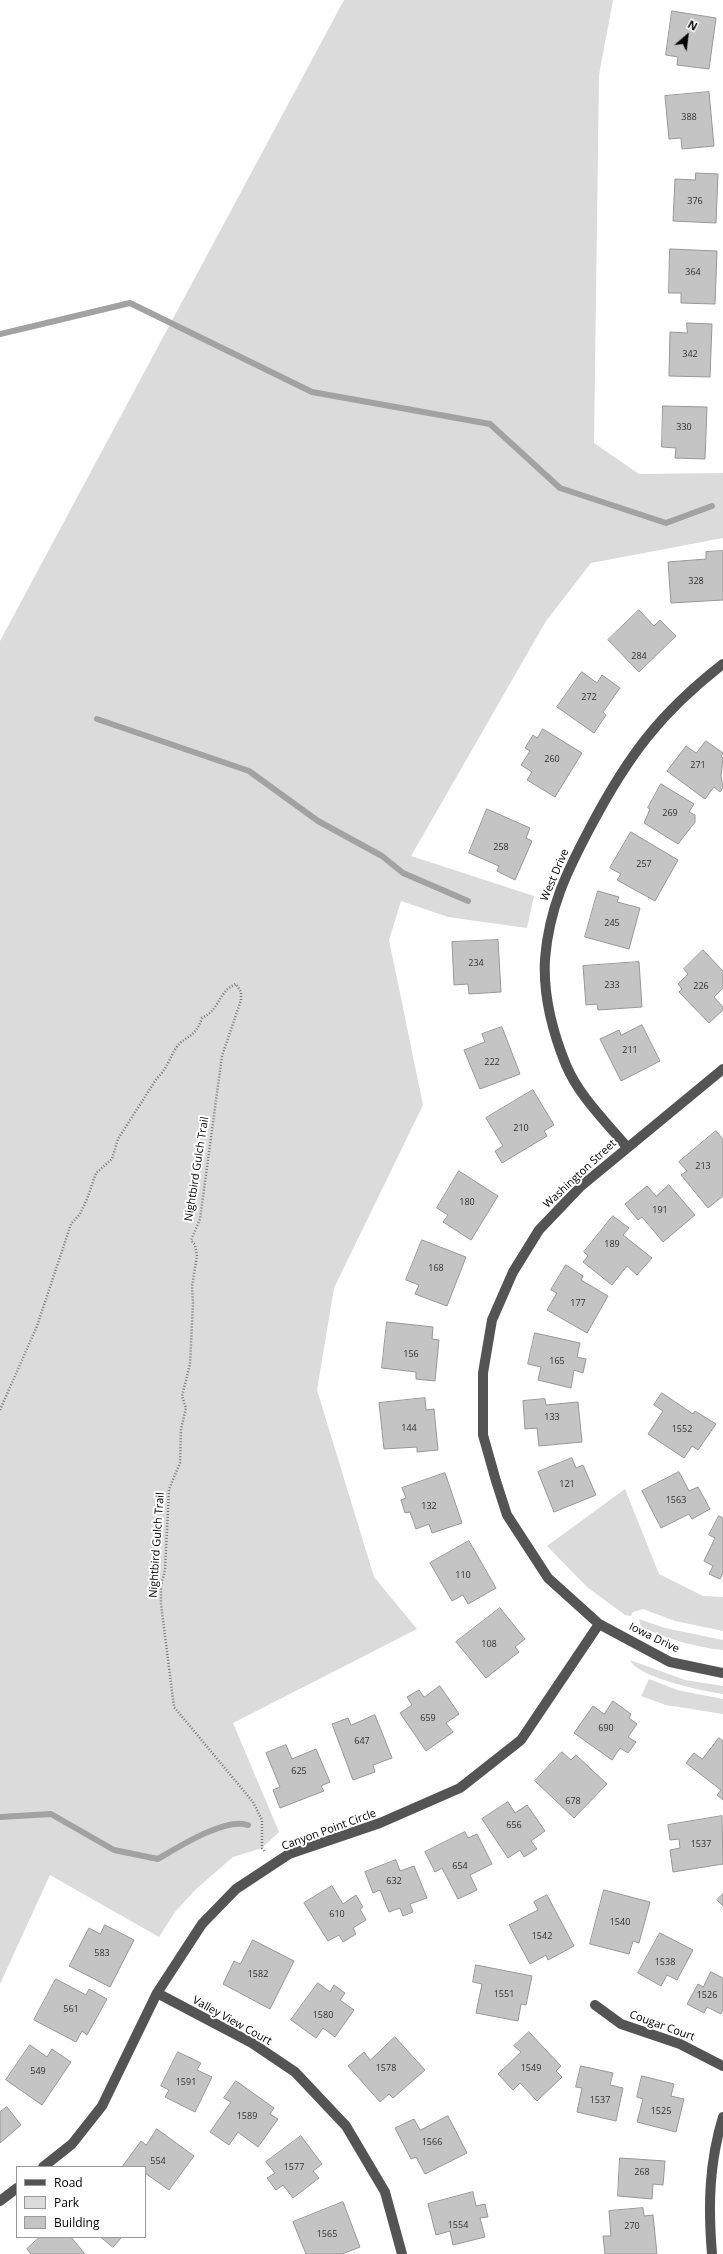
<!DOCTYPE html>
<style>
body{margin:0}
#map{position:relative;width:723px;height:2254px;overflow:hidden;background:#fff;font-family:"Open Sans",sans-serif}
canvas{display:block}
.legend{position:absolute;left:16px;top:2166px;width:130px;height:72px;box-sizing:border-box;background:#fff;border:1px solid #999;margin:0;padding:5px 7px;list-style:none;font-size:12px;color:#000}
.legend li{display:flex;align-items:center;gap:8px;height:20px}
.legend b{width:20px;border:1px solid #999}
.north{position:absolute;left:667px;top:16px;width:40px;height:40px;-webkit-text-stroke:3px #fff;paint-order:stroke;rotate:28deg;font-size:11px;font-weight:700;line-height:16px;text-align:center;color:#000}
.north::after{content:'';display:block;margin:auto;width:14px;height:18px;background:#000;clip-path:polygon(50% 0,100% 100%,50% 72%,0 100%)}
</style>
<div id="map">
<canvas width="723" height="2254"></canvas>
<ul class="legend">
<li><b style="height:5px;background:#545454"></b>Road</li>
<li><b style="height:11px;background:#dbdbdb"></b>Park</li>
<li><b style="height:11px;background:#c4c4c4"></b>Building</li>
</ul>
<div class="north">N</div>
</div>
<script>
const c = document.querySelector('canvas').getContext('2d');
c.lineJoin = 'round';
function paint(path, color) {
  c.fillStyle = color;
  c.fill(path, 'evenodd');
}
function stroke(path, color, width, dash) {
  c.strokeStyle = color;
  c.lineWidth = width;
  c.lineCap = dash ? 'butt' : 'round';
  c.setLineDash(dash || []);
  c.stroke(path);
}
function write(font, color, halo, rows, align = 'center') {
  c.font = font + ' "Open Sans",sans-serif';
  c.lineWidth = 4;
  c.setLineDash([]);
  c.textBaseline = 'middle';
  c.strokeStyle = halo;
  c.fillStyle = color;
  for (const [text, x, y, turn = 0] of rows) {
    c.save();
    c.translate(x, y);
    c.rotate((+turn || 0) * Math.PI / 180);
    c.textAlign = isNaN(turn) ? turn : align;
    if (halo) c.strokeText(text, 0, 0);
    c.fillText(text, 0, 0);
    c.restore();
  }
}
paint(new Path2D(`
 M 344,0 L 613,0 L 599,75 L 594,443 L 639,474 L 723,473 L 723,538 L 591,563 L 546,621 L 411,856 L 534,896 L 527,928 L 448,917 L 401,901 L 389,940 L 423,1105 L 334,1288 L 317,1390 L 374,1577 L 417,1629 L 233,1723 L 279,1832 L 262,1848 L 233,1857 L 195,1890 L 175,1912 L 159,1937 L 50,1875 L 0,1984 L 0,641 Z
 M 625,1489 L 659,1574 L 703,1596 L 723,1597 L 723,1631 L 675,1621 L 643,1609 L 633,1612 L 631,1616 L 625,1615 L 587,1587 L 547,1546 Z
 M 639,1619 L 665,1628 L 723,1640 L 723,1650 C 694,1647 668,1639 641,1627 Z
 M 630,1660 L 685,1680 L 723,1686 L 723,1694 C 704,1691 638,1678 630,1660 Z
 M 649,1679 L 677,1690 L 723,1699 L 723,1714 L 666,1705 L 641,1696 Z`), '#dbdbdb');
stroke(new Path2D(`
 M 0,334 L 130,303 L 312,392 L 490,424 L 560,488 L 666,523 L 712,506
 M 97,719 L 249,771 L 318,821 L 382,856 L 403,873 L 468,901
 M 0,1817 L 51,1814 L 114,1850 L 158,1859 C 178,1847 226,1817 248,1825`), '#a2a2a2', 6);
const building = new Path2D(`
 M 672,11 L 716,18 L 709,69 L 677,65 L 678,57 L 666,55 Z
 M 709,92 L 714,146 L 682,149 L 681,138 L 669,139 L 665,96 Z
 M 696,173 L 718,174 L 716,223 L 673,221 L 675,179 L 695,180 Z
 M 670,249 L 717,251 L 715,304 L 681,303 L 681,293 L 669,293 Z
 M 687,323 L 712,324 L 710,377 L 669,376 L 670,332 L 687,333 Z
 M 663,406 L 707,407 L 705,459 L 675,458 L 676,448 L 662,447 Z
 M 723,551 L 723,600 L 671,603 L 668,562 L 706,559 L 706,552 Z
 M 639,610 L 654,626 L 660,620 L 676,636 L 639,672 L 608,640 Z
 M 582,672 L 597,683 L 602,675 L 620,688 L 603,712 L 606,715 L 594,733 L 557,707 Z
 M 543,729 L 582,753 L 555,797 L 527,780 L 532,772 L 521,765 L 530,751 L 525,748 L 533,735 L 537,738 Z
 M 706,741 L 723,753 L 721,756 L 723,758 L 721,776 L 723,788 L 720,792 L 714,787 L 705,799 L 667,771 L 686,746 L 696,753 Z
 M 661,784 L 694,804 L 689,812 L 695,815 L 695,822 L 678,844 L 644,823 L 650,809 L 648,808 Z
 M 487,809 L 530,828 L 526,838 L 532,841 L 515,880 L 497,871 L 499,866 L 469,853 Z
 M 631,832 L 678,860 L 655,901 L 617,880 L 621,874 L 610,868 Z
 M 598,891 L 619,897 L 617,902 L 640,908 L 629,949 L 585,937 Z
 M 498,940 L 501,992 L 469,994 L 468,984 L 454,985 L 452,942 Z
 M 703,950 L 723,971 L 723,988 L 714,997 L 723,1007 L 723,1010 L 709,1023 L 679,992 L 682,989 L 678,984 L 688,974 L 684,969 Z
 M 639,962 L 642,1007 L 598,1010 L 597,1004 L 586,1005 L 583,966 Z
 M 642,1025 L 660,1061 L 621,1081 L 600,1039 L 619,1030 L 621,1035 Z
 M 502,1027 L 520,1074 L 480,1089 L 464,1050 L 485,1042 L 482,1034 Z
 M 533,1090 L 554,1125 L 544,1131 L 547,1136 L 502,1163 L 495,1151 L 503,1146 L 486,1118 Z
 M 716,1131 L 723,1139 L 723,1196 L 708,1208 L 681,1175 L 687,1171 L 679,1162 Z
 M 459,1171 L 498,1196 L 471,1240 L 443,1222 L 448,1215 L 437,1208 Z
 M 669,1185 L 695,1215 L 663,1242 L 642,1217 L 638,1220 L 625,1204 L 647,1186 L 656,1196 Z
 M 613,1216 L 629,1228 L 623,1235 L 652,1258 L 637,1275 L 627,1266 L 612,1285 L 583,1262 L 588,1256 L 584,1252 Z
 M 422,1240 L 466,1257 L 447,1306 L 415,1294 L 419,1285 L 406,1280 Z
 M 566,1265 L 583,1276 L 581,1280 L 608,1296 L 587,1333 L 547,1310 L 557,1293 L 551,1290 Z
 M 387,1322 L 433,1327 L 432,1339 L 439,1340 L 435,1381 L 416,1379 L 416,1372 L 382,1368 Z
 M 535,1333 L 580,1343 L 577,1357 L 586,1359 L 583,1373 L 574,1370 L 571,1388 L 538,1380 L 541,1367 L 528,1364 Z
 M 662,1393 L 693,1414 L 695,1411 L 716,1424 L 698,1450 L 692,1446 L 684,1458 L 648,1434 L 663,1411 L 654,1405 Z
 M 425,1398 L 426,1410 L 434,1409 L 438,1450 L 417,1452 L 417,1447 L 384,1449 L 379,1403 Z
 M 545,1399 L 546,1405 L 578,1402 L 582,1442 L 539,1446 L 537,1428 L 525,1429 L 523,1401 Z
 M 572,1458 L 576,1468 L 583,1465 L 596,1495 L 554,1512 L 538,1472 Z
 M 679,1472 L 689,1491 L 698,1487 L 710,1509 L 692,1519 L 689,1514 L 661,1528 L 642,1491 Z
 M 445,1473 L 462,1523 L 432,1533 L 429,1524 L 416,1529 L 410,1512 L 405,1513 L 401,1500 L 406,1498 L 402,1488 Z
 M 719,1516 L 723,1518 L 723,1573 L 720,1579 L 709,1574 L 713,1566 L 704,1561 L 715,1538 L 709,1535 Z
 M 469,1541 L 496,1588 L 468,1604 L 463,1595 L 452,1601 L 430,1563 Z
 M 500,1608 L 525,1639 L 515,1647 L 519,1652 L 486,1678 L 456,1642 Z
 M 440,1686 L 459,1714 L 446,1723 L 453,1732 L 426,1751 L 400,1713 L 412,1705 L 407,1697 L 419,1690 L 424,1697 Z
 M 613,1701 L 631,1714 L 629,1718 L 637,1724 L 628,1737 L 636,1742 L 628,1753 L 620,1748 L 612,1760 L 574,1733 L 593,1706 L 604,1714 Z
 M 375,1715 L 392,1758 L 373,1765 L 375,1772 L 353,1780 L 332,1724 L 348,1718 L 351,1725 Z
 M 719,1738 L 723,1741 L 723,1800 L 717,1795 L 721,1790 L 686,1763 L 694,1753 L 702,1759 Z
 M 286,1745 L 292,1759 L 316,1749 L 330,1782 L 321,1786 L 324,1791 L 280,1808 L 273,1790 L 280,1787 L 266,1753 Z
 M 562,1752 L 571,1760 L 576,1755 L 607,1784 L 574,1818 L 535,1781 Z
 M 508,1802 L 515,1813 L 527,1805 L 545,1831 L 531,1841 L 537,1849 L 524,1857 L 520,1850 L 508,1858 L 482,1819 Z
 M 722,1816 L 723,1864 L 673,1872 L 670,1850 L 680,1848 L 679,1839 L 670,1840 L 668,1825 Z
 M 465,1832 L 468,1838 L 477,1834 L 492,1864 L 470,1875 L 477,1890 L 458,1899 L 442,1868 L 435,1872 L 425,1852 Z
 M 396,1860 L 400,1871 L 414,1866 L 427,1898 L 410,1904 L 413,1912 L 403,1916 L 400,1908 L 389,1912 L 380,1890 L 373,1893 L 365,1872 Z
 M 332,1886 L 343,1904 L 356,1895 L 363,1907 L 360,1909 L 366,1920 L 353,1928 L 356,1934 L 343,1942 L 339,1935 L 328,1941 L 304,1903 Z
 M 604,1890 L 650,1902 L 639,1943 L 633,1941 L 629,1954 L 590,1944 Z
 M 723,1894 L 723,1906 L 717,1900 Z
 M 547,1895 L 574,1946 L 548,1960 L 546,1955 L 530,1964 L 509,1925 L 538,1910 L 534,1902 Z
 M 105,1925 L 134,1940 L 110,1987 L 69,1966 L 89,1928 L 100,1934 Z
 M 660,1933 L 693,1950 L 677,1980 L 667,1975 L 661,1986 L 638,1973 Z
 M 253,1940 L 294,1961 L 270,2009 L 223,1984 L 234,1961 L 240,1964 Z
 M 476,1965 L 532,1976 L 526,2005 L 521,2004 L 518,2021 L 476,2013 L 482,1984 L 473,1982 Z
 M 711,1972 L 723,1978 L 723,2010 L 721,2014 L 707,2007 L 704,2013 L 687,2004 L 698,1984 L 703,1987 Z
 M 56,1979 L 86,1995 L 89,1989 L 107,1999 L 87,2035 L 82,2031 L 76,2042 L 34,2020 Z
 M 318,1983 L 330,1992 L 334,1985 L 345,1993 L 340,2000 L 354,2010 L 335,2037 L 323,2028 L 316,2038 L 291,2020 Z
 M 529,2032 L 561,2066 L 556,2071 L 562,2077 L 537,2101 L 520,2083 L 513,2090 L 498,2074 L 521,2052 L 514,2046 Z
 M 395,2037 L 425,2070 L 393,2098 L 389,2094 L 380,2102 L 348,2066 L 364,2052 L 370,2060 Z
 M 30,2045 L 47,2057 L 52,2049 L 71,2062 L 42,2105 L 6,2080 Z
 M 178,2052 L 201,2063 L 197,2070 L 212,2077 L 195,2112 L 165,2097 L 169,2090 L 161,2086 Z
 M 581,2066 L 613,2073 L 610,2085 L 623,2088 L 616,2121 L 577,2112 L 582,2088 L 576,2087 Z
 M 642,2076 L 674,2084 L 671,2096 L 684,2099 L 676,2132 L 637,2122 L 643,2099 L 637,2097 Z
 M 236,2081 L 274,2108 L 270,2114 L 278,2119 L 258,2147 L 238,2132 L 229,2145 L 210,2132 L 231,2102 L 224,2098 Z
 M 7,2107 L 21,2125 L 0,2143 L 0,2112 Z
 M 448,2116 L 467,2153 L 425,2174 L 416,2157 L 411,2159 L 395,2128 L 414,2119 L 420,2130 Z
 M 157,2129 L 194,2156 L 169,2190 L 145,2173 L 145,2167 L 122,2167 L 141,2141 L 146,2145 Z
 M 301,2136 L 322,2164 L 313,2171 L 319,2178 L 293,2198 L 283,2185 L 276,2190 L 267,2178 L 275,2173 L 266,2162 Z
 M 620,2158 L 665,2161 L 663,2185 L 653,2184 L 652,2199 L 618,2196 Z
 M 473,2192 L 476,2206 L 485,2204 L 488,2217 L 480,2218 L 485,2237 L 453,2245 L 450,2231 L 436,2235 L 428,2204 Z
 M 343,2202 L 360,2247 L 342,2254 L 306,2254 L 293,2222 Z
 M 643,2208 L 644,2216 L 653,2215 L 657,2254 L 605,2254 L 603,2236 L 611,2236 L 609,2211 Z
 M 40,2237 L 71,2237 L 85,2254 L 31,2254 L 27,2249 Z
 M 101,2237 L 122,2237 L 113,2247 Z`);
paint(building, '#c4c4c4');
stroke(building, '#989898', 1);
stroke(new Path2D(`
 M 0,1410 L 37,1326 L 71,1224 L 80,1214 L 87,1199 L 96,1173 L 112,1159 L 118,1139 L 157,1078 C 167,1069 169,1059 176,1048 C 185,1035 195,1039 202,1018 C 221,1009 217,992 236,984 L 241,992 L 241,1000 L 222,1056 L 200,1219 L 191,1240 L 195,1245 L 197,1256 L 192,1286 L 193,1303 L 190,1364 L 182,1396 L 186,1408 L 181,1429 L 180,1463 L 169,1489 L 165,1570 L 161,1586 L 161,1604 L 174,1707 L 253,1802 L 262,1820 L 262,1848 L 265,1852`), '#767676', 2.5, [1, 2]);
stroke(new Path2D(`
 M 723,1069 L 580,1187 L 539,1230 L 513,1272 L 492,1320 L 483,1373 L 483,1435 L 496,1481 L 507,1515 L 548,1578 L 599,1624 L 670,1662 L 723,1673
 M 627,1147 C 606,1122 579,1096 566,1065 C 553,1033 543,994 545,959 C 549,908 567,871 591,826 C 628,756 660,713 723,664
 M 157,1993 L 252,2043 L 295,2072 L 346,2126 L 385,2192 L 402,2254
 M 595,2005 L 621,2024 L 680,2044 L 723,2066
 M 43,2167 L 72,2144 L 102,2106 L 157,1993 L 202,1924 L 236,1889 L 289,1854 L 380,1823 L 460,1788 L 521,1740 L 599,1624
 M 0,2201 L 17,2188
 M 712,2254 C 708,2206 709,2163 723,2117`), '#545454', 10);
write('9px', '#313131', null, [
 ["388",689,117],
 ["376",695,201],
 ["364",693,272],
 ["342",690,354],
 ["330",684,427],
 ["328",696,581],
 ["284",639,656],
 ["272",589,697],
 ["260",552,759],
 ["271",698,765],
 ["269",670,813],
 ["258",501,847],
 ["257",644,864],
 ["245",612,923],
 ["234",476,963],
 ["233",612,985],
 ["226",701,986],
 ["211",630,1050],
 ["222",492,1062],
 ["210",521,1128],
 ["213",703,1166],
 ["180",467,1202],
 ["191",660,1210],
 ["189",612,1244],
 ["168",436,1268],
 ["177",578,1303],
 ["156",411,1354],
 ["165",557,1361],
 ["133",552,1417],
 ["144",409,1428],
 ["1552",682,1429],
 ["121",567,1484],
 ["1563",676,1500],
 ["132",429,1506],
 ["110",463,1575],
 ["108",489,1644],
 ["659",428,1718],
 ["690",606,1728],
 ["647",362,1741],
 ["625",299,1771],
 ["678",573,1801],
 ["656",514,1825],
 ["1537",701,1844],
 ["654",460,1866],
 ["632",394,1881],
 ["610",337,1914],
 ["1540",620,1922],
 ["1542",542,1936],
 ["583",102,1953],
 ["1538",665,1962],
 ["1582",258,1974],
 ["1551",504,1994],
 ["1526",707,1995],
 ["561",71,2009],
 ["1580",323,2015],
 ["1578",386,2068],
 ["1549",531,2068],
 ["549",38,2071],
 ["1591",186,2082],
 ["1537",600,2100],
 ["1525",661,2111],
 ["1589",247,2116],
 ["1566",432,2142],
 ["554",158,2161],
 ["1577",294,2167],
 ["268",642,2172],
 ["1554",458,2225],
 ["270",632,2226],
 ["1565",327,2234]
]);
write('11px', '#000', '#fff', [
 ["West Drive",555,875,-67],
 ["Nightbird Gulch Trail",197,1169,-81],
 ["Washington Street",580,1174,-43],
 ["Nightbird Gulch Trail",157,1545,-86],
 ["Iowa Drive",654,1638,26],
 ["Canyon Point Circle",329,1830,-20],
 ["Valley View Court",232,2021,29],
 ["Cougar Court",662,2026,20]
]);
</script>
